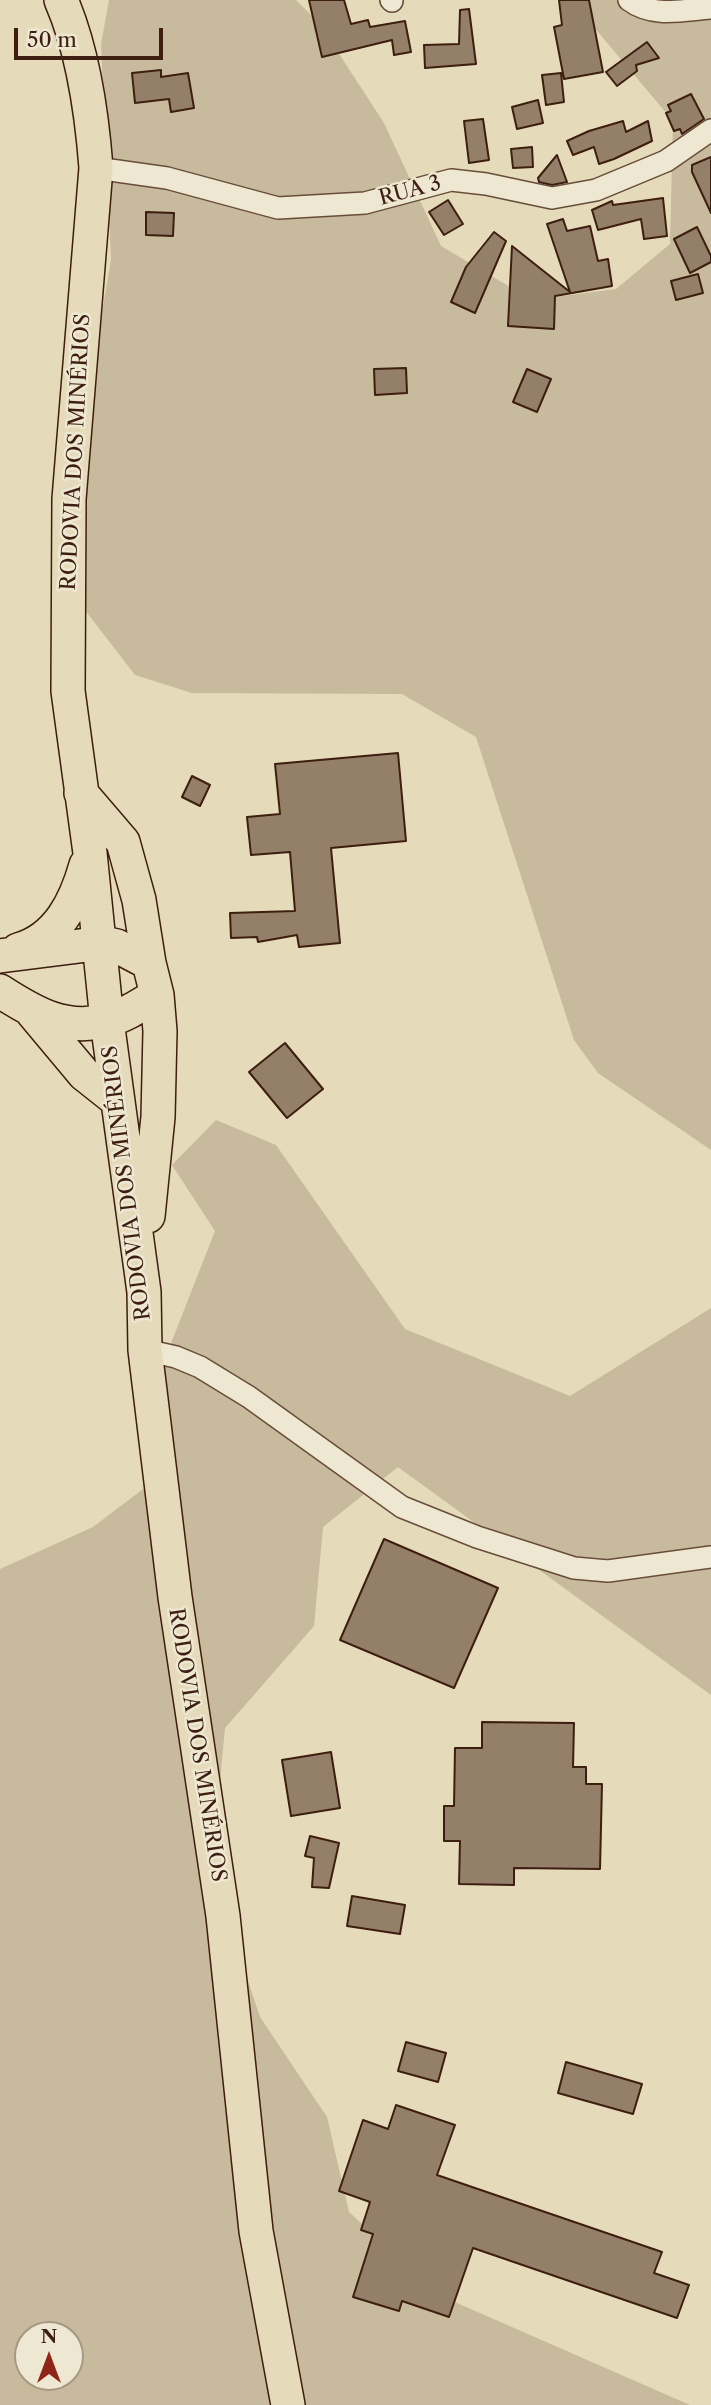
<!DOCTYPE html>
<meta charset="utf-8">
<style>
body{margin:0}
#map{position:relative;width:711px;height:2405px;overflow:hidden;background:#e5dab9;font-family:"Libre Caslon Text",serif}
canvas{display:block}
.north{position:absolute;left:14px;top:2321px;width:70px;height:70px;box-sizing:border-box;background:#eee7d2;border:2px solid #a79784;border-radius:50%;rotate:0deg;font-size:19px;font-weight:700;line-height:28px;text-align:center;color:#3d1e10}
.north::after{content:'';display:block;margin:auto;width:24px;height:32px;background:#8f2418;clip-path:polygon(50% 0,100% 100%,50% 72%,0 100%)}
.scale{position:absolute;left:14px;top:28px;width:149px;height:32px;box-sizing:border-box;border:4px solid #3d1e10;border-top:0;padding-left:9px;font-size:21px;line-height:24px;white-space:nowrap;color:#3d1e10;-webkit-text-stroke:5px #eee7d2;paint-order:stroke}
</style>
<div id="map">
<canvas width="711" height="2405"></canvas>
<div class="north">N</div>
<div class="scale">50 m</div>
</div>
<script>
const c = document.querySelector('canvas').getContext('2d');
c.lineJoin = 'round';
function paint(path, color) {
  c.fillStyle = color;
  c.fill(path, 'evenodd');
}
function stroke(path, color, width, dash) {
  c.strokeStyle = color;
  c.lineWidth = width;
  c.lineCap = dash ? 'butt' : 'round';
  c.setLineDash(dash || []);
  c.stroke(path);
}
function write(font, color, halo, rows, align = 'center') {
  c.font = font + ' "Libre Caslon Text",serif';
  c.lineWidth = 5;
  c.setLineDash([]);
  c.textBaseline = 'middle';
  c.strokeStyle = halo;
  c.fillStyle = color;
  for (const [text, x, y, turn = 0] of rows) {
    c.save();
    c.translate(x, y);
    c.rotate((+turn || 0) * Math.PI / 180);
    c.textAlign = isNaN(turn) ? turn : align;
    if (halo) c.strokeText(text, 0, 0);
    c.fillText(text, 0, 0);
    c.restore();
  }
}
paint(new Path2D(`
 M 109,0 L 296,0 L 319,23 L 384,123 L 441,246 L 532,300 L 616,289 L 670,244 L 673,121 L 571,0 L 711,0 L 711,1150 L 598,1073 L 574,1040 L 476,737 L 402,694 L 192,693 L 135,675 L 78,601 L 97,342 L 111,260 L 101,44 Z
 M 216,1120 L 276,1145 L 405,1329 L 570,1396 L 711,1308 L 711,1695 L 398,1467 L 323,1527 L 314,1626 L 225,1728 L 219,1792 L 239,1954 L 260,2017 L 327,2117 L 349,2212 L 441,2296 L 690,2405 L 0,2405 L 0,1569 L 93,1527 L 151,1483 L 166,1356 L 215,1231 L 172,1165 ZM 28,2335 L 70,2335 L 70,2377 L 28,2377 Z`), '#c8ba9c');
const building = new Path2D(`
 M 309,0 L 344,0 L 351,24 L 368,20 L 370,27 L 405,21 L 411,52 L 394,55 L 392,40 L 322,57 Z
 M 559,0 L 589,0 L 603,72 L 564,79 L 554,27 L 562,25 Z
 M 469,9 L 476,64 L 425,68 L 424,45 L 459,44 L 460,10 Z
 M 647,42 L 659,58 L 636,65 L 637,71 L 617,86 L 606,72 Z
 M 161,70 L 161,77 L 188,73 L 194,108 L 171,112 L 169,99 L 135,103 L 132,73 Z
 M 561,73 L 564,102 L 546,105 L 542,75 Z
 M 691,94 L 704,119 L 682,134 L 680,129 L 674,131 L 666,113 L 671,111 L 668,105 Z
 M 538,100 L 543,123 L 517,129 L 512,107 Z
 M 483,119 L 489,160 L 469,163 L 464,121 Z
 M 623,121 L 626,132 L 648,121 L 652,141 L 614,159 L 599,164 L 594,147 L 573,155 L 567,141 L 589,131 Z
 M 532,147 L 533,167 L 513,168 L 511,149 Z
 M 557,155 L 567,182 L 552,185 L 539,182 L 538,178 Z
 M 711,157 L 711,213 L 692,172 L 692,165 Z
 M 663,198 L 667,236 L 644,239 L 641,219 L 598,230 L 592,210 L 612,201 L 613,205 Z
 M 448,200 L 463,224 L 444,235 L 429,212 Z
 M 146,212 L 174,213 L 173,236 L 146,235 Z
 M 563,219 L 567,231 L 590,226 L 598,261 L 608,259 L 612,286 L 555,296 L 554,329 L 508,326 L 512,246 L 570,292 L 547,224 Z
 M 697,227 L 711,256 L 711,262 L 690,273 L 674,239 Z
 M 494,232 L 506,241 L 475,313 L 451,302 L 466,267 Z
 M 698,274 L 703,293 L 676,300 L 671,281 Z
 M 406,368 L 407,393 L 375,395 L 374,369 Z
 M 527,369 L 551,379 L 537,412 L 513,402 Z
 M 398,753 L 406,841 L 331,848 L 340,943 L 299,947 L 297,935 L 258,942 L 257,937 L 231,938 L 230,913 L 295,911 L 290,852 L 251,855 L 247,817 L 280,814 L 275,764 Z
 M 192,776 L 210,785 L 200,806 L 182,797 Z
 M 285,1043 L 323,1089 L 287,1118 L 249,1072 Z
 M 384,1539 L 498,1588 L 454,1688 L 340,1640 Z
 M 482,1722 L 574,1723 L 573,1767 L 586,1767 L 586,1784 L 602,1784 L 600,1869 L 514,1868 L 514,1885 L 459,1884 L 460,1841 L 444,1841 L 444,1806 L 454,1806 L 455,1748 L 482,1748 Z
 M 331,1752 L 340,1808 L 291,1816 L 282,1760 Z
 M 310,1836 L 339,1843 L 329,1888 L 312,1887 L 314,1858 L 305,1856 Z
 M 352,1896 L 405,1905 L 400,1934 L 347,1926 Z
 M 406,2042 L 446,2053 L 438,2082 L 398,2071 Z
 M 566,2062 L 642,2084 L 633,2114 L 558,2093 Z
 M 396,2105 L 455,2125 L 437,2175 L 662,2252 L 654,2273 L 689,2285 L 677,2318 L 473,2248 L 449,2317 L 402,2301 L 399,2311 L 353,2297 L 373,2234 L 361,2230 L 370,2202 L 339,2191 L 363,2120 L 388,2129 Z`);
paint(building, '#948068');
stroke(building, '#3d1e10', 2);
const street = new Path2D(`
 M 391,0 L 392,1
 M 629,0 C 653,18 683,10 711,8
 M 96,168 L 167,178 L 278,208 L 365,203 L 451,180 L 486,184 L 552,198 L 596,190 L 666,161 L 711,130
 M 145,1350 L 176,1357 L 200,1367 L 249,1397 L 402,1507 L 477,1537 L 574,1568 L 608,1571 L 711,1557`);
const primary = new Path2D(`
 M 61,0 C 82,48 92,115 96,168 L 69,499 L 68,691 L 90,853 L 107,1021 L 144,1292 L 145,1350 L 175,1597 L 223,1916 L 256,2231 L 288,2405
 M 81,793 L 123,842 L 139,900 L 149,963
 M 18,950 C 58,939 76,901 86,865
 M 0,956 L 103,943 L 117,946 L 149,963 L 157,995 C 142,1004 125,1016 108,1020 C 66,1032 34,1013 0,991
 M 33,1013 L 84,1074 L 118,1101
 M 148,1216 L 158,1117 L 160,1031 L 157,995`);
stroke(street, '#674d3a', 24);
stroke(primary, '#3d1e10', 36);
stroke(street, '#eee7d2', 21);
stroke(primary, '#e5dab9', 33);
write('21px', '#3d1e10', '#eee7d2', [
 ["RUA 3",410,191,-15],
 ["RODOVIA DOS MINÉRIOS",76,452,-87],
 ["RODOVIA DOS MINÉRIOS",127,1183,-97],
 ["RODOVIA DOS MINÉRIOS",197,1745,81]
]);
</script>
